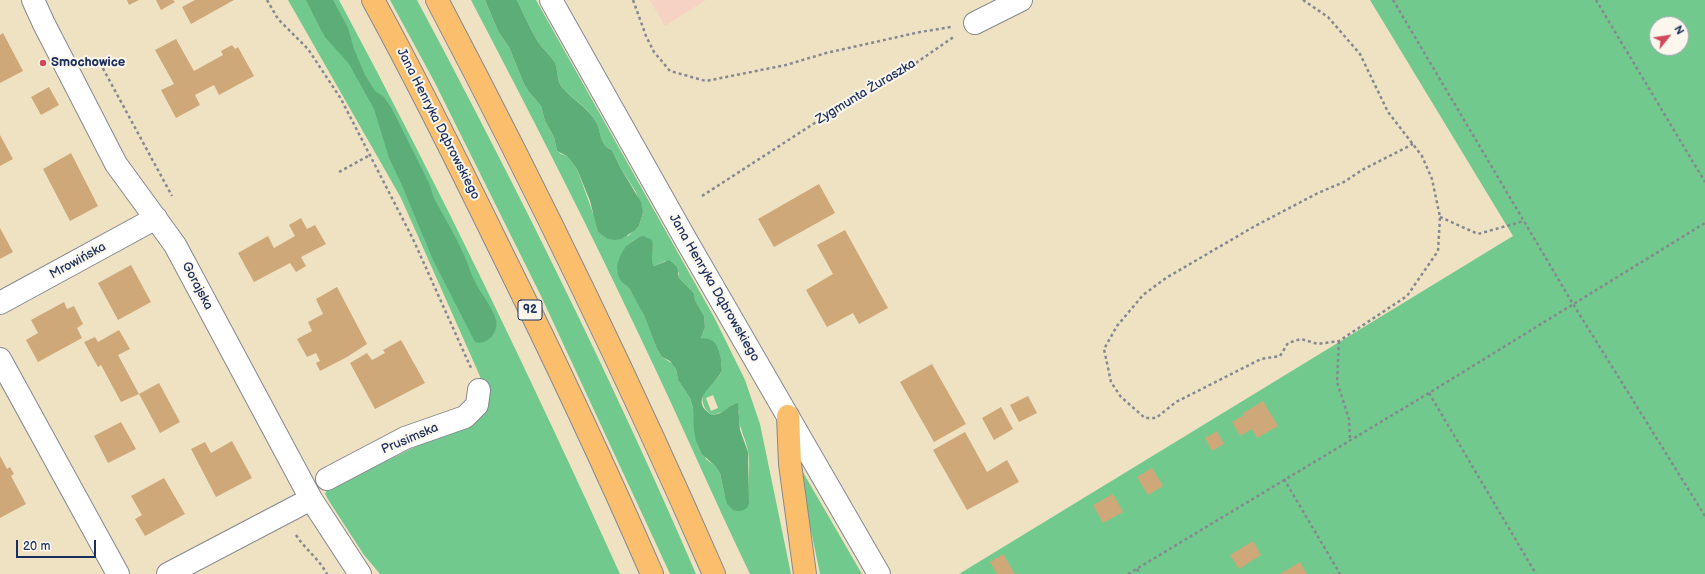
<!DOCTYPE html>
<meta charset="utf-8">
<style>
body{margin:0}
#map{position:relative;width:1705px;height:574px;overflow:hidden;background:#efe2c3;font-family:"Balsamiq Sans",sans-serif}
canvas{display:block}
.north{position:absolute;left:1649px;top:16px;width:40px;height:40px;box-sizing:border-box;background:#fbf7ec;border:1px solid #a1a7b3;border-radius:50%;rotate:60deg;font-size:11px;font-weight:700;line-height:16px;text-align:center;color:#1b2f5e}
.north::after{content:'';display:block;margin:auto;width:14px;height:18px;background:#d1495b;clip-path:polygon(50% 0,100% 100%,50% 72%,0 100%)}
.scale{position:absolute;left:16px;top:540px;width:80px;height:18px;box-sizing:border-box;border:2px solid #1b2f5e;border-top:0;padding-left:5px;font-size:12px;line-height:14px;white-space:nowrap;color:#1b2f5e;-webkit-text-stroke:3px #fbf7ec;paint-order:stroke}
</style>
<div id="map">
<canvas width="1705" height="574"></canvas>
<div class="north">N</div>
<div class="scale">20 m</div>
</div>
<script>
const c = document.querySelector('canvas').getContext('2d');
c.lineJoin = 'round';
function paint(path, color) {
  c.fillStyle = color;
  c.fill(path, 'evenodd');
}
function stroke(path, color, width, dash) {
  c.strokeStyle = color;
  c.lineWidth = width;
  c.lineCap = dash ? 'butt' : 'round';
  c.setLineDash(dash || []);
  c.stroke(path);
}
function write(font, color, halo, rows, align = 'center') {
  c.font = font + ' "Balsamiq Sans",sans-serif';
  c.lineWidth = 4;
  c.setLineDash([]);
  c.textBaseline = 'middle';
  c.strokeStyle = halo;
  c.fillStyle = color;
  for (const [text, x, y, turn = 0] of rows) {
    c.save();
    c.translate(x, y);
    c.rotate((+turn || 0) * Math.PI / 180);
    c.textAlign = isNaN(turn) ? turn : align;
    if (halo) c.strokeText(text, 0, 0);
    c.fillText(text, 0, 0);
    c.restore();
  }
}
paint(new Path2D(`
 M 650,0 L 706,0 L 665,26 Z`), '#f5d2c2');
paint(new Path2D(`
 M 288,0 L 339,0 C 440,188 532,380 620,574 L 380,574 L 364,555 L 329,501 L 325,494 L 327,490 L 472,419 L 483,385 L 479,374 L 401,198 Z
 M 390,0 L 417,0 C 517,188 612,378 696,574 L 670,574 L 541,296 L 435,83 Z
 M 471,0 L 485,0 L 498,31 L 509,47 L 524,84 L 529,92 L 541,106 L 545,121 L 554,137 L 557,151 L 561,154 L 567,156 L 577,169 L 593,213 L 628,236 L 639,226 L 643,213 L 636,192 L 620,167 L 612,150 C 598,145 602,131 595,120 C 586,105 571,99 561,86 C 556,79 559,68 553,60 C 550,55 545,51 541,46 C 534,37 522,11 517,0 L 536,0 L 714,317 L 745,380 L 760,424 L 791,574 L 750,574 C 713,497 679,418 642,341 C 588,226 530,113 471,0 ZM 639,237 L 653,245 L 651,260 L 654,266 L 665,261 L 679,273 L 679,278 L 694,293 L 695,300 L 704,316 L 705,327 L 701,338 C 707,340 710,346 714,351 C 739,380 698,381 703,403 C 704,408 707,412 712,415 L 726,411 L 733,405 L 739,411 C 738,429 745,435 748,451 C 751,468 747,486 749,504 L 725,497 L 720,473 L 715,466 L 706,459 L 694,418 L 693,408 L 690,398 L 678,380 L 676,369 L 673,364 L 662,357 L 657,349 L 644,314 L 629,288 L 625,284 L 626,246 ZM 713,395 L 718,408 L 711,411 L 706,398 Z
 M 1370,0 L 1705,0 L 1705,574 L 959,574 L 1513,236 ZM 1657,24 L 1681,24 L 1681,48 L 1657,48 Z
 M 797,462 L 862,574 L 820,574 Z`), '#72c98e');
paint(new Path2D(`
 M 306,0 L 333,0 L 348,28 L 354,49 L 365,75 L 375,91 L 384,97 L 391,107 L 430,185 L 433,196 C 443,216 455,234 464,255 C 468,263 470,272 474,280 C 481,294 492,306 496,320 C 499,332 487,346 475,342 L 433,260 L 401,183 L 389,158 L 374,109 L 349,64 L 325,37 L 320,28 Z
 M 485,0 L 517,0 C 522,11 534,37 541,46 C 545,51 550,55 553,60 C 559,67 556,79 561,86 C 571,99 585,105 595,120 C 602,130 598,145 612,150 L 620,167 L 641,202 L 643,213 L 639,226 L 634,231 L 621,239 L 615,240 L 608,239 L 598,232 L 590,201 L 577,169 L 567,156 L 557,151 L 554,137 L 545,121 L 541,106 L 529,92 L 524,84 L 509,47 L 498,31 Z
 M 644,236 L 652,240 C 655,249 649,258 654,266 L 669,260 L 677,267 L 679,278 L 694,293 L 695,300 L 704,316 L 705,327 L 701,338 C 705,339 708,338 711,340 C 719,343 722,362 722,370 C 717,385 686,399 712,415 C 725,414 727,406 738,403 L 740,430 L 748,452 L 749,504 C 746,511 741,512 733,510 L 727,504 L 725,497 L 720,473 L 715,466 L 702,454 L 696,441 L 694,431 L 693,408 L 690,398 L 678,380 L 676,369 L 670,361 L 662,357 L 657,349 L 644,315 L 629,288 L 621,281 L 618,275 L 617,266 L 620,256 L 626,246 L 639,237 Z`), '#5dad79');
paint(new Path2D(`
 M 127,0 L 139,0 L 129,5 Z
 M 156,0 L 173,0 L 175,2 L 161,10 Z
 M 195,0 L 234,0 L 191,24 L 182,7 Z
 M 3,33 L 23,71 L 0,83 L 0,35 Z
 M 176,39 L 194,71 L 223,55 L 221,51 L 232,45 L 235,49 L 238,47 L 254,76 L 219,95 L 214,85 L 195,95 L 200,105 L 176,118 L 161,90 L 174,84 L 155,50 Z
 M 49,87 L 59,105 L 41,115 L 31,97 Z
 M 0,135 L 13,159 L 0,166 Z
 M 71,153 L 98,206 L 70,221 L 43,169 Z
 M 819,184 L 835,213 L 774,247 L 758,219 Z
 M 301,218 L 307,229 L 315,225 L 326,244 L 301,257 L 306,266 L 296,272 L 290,263 L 254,282 L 238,253 L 268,236 L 274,248 L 295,236 L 289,225 Z
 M 0,228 L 13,252 L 0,259 Z
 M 845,230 L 888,308 L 859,324 L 853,313 L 827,327 L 806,290 L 833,274 L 817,245 Z
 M 131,265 L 151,302 L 118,320 L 98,283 Z
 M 337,287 L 367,344 L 347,357 L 320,371 L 316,363 L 320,361 L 316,353 L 307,357 L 297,339 L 312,331 L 308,322 L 323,314 L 316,299 Z
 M 64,302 L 67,309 L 74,306 L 83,324 L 77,328 L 82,338 L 38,362 L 26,340 L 38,333 L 31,320 Z
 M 119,330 L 130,349 L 118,355 L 139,394 L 121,402 L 101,365 L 98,367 L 84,342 L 95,337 L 98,342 Z
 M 401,340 L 425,383 L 375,409 L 350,363 L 367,353 L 372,360 L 385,353 L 383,350 Z
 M 932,364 L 966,424 L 934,442 L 900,382 Z
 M 159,383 L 180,422 L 160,433 L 139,394 Z
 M 1028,396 L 1037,413 L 1019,422 L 1010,405 Z
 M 1263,401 L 1278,426 L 1257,438 L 1252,429 L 1240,436 L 1232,422 L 1244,415 L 1243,413 Z
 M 1001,407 L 1013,429 L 994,440 L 982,418 Z
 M 121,422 L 136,449 L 108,463 L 94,436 Z
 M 1217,431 L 1224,444 L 1212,451 L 1205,438 Z
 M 965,432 L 987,472 L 1007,460 L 1019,482 L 967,510 L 933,450 Z
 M 232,441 L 252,478 L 216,497 L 191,449 L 205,442 L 211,453 Z
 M 0,456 L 7,469 L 10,467 L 14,474 L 11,476 L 26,504 L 0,518 Z
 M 1152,468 L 1163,486 L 1148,495 L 1137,477 Z
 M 164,478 L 185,514 L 145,536 L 135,519 L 142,515 L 131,496 Z
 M 1113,494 L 1123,512 L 1103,523 L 1093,505 Z
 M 1253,541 L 1261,555 L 1239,569 L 1230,555 Z
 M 1003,554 L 1015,574 L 997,574 L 990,562 Z
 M 1300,562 L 1307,574 L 1280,574 Z`), '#cea879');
const minor = new Path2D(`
 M 33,0 L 44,24 L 116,164 L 175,245 L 311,499 L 360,574
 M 551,0 L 686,240 L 879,574
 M 975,23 L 1021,0
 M 0,303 L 156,218
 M 0,359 L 118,574
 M 327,479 L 405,438 L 465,417 L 477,405 L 479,390
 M 168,574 L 311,499`);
const primary = new Path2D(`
 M 373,0 C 418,82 459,165 500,249 C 553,356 604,464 652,574
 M 437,0 C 536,188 629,379 714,574
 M 788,416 L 790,464 L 805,574`);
stroke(minor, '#858890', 24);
stroke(primary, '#858890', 24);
stroke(new Path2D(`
 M 267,0 L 278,19 L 308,49 L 341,99 L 413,239 L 471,368
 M 633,0 L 646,36 L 654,52 L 670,71 L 706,81 L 786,65 L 826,53 L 920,32 L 951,27
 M 1303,0 L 1328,17 L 1360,54 L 1388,112 L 1422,156 L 1432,179 L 1440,217 L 1438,251 L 1407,296 L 1339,341 L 1318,344 L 1301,339 L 1288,343 L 1280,356 L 1261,359 L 1176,402 L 1156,418 L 1145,418 L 1121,397 L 1111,382 L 1104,349 L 1117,326 L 1143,295 L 1166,278 L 1255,226 L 1318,193 L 1344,182 L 1362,170 L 1413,144
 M 1393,0 L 1573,304 L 1705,516
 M 1596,0 L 1705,182
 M 100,63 L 172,196
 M 339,172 L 370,155
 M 702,196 L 841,106 L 879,86 L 913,65 L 955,36
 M 1440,217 L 1478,234 L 1524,221
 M 1339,341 L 1337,382 L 1349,419 L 1350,440
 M 1429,393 L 1536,574
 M 1284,479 L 1340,574
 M 296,535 C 305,549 319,559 327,574
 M 1137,569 L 1140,574
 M 1128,574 L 1429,393 L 1705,223`), '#858890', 2.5, [3, 3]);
stroke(minor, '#fff', 22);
stroke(primary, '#fabe6d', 22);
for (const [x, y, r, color] of [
 [43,63,4,"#d1495b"]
]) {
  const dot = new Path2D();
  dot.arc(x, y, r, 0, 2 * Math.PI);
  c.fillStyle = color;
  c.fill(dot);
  stroke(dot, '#fbf7ec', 1.5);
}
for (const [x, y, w] of [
 [530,310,24]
]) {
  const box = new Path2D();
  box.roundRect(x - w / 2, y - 10, w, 20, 3);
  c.fillStyle = '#fbf7ec';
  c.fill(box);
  stroke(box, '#1b2f5e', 1);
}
write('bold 12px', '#1b2f5e', null, [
 ["92",530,310]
]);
write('bold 13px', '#1b2f5e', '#fbf7ec', [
 ["Smochowice",51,63]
], 'left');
write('13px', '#1b2f5e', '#fbf7ec', [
 ["Zygmunta Żuraszka",866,92,-31],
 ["Jana Henryka Dąbrowskiego",438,124,63],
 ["Mrowińska",78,261,-29],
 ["Gorajska",197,286,62],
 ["Jana Henryka Dąbrowskiego",714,288,60],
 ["Prusimska",410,439,-23]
]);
</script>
